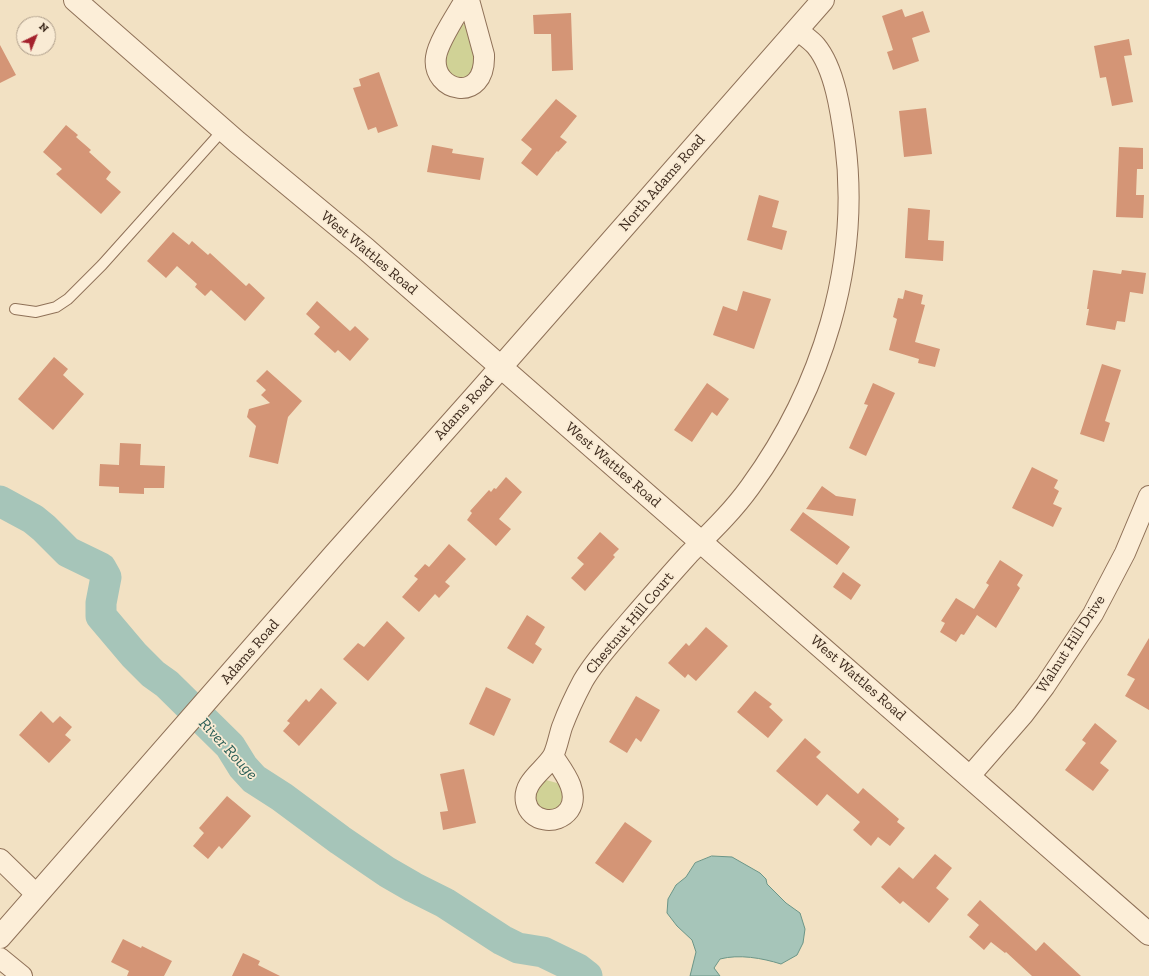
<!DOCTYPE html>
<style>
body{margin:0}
#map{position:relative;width:1149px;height:976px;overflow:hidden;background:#f2e1c3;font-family:"Zilla Slab",serif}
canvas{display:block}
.north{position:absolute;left:16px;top:16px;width:40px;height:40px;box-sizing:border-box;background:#f9ebd4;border:1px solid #ae9e8b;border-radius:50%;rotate:43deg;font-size:11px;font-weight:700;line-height:16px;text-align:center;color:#3d2a1d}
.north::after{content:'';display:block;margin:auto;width:14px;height:18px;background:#a4222d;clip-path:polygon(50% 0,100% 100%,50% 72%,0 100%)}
</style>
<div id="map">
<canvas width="1149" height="976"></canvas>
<div class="north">N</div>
</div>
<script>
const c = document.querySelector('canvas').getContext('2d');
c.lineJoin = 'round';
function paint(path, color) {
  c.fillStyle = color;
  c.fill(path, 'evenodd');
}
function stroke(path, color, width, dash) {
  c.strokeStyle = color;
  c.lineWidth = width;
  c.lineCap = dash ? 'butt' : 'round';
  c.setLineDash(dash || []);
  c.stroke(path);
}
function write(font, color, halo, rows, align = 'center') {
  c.font = font + ' "Zilla Slab",serif';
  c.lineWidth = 3.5;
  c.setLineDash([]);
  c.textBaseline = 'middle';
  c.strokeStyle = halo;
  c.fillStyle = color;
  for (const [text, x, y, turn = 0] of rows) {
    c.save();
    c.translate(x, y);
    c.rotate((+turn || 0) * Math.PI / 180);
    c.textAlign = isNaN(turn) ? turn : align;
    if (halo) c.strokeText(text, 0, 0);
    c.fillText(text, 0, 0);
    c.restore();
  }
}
paint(new Path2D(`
 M 464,24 L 466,25 C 470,39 481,62 470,74 C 468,77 465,78 462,80 L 449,75 L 444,62 L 449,43 L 462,25 Z
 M 546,780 L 557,783 L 564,792 L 562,806 L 551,812 L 537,808 C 533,791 533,792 546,780 Z`), '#d0d296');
const water = new Path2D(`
 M 712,856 L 732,857 L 760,873 L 766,879 L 767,884 L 786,903 L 800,913 L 805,929 L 803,943 L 797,955 L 781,964 C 762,958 739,954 720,959 L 714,968 L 720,976 L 690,976 L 696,952 L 692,940 L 677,926 L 667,913 L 668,899 L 676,885 L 686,877 L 695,863 Z`);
paint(water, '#a6c5b9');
stroke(water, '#6b9587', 1);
stroke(new Path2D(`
 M 0,501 L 33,519 L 44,528 L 68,552 L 101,568 L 106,577 L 101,603 L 101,616 L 134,655 L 153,674 L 167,684 L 230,746 L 243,767 L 254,779 L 282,797 L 340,840 L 387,872 L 413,887 L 445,903 L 502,940 L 518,948 L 543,952 L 578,969 L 587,976`), '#a6c5b9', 31);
paint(new Path2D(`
 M 902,9 L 905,17 L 923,11 L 930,32 L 912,38 L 919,61 L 893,70 L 887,52 L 893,50 L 882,16 Z
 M 571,13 L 573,70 L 552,71 L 551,34 L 534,34 L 533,15 Z
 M 1129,39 L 1132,55 L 1124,56 L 1133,102 L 1112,106 L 1106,77 L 1100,78 L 1094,46 Z
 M 0,45 L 16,75 L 0,83 Z
 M 379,72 L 398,126 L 378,133 L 376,127 L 368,130 L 353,88 L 361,86 L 359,79 Z
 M 556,99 L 577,116 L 560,137 L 567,142 L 558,152 L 557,151 L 537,176 L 521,163 L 532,149 L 521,140 Z
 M 926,108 L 932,154 L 904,157 L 899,111 Z
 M 66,125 L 78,135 L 76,137 L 91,150 L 89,152 L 111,172 L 106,179 L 121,192 L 101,214 L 56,174 L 62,169 L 43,152 Z
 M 432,145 L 453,149 L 452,153 L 484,158 L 480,180 L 427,172 Z
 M 1119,147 L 1143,148 L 1143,169 L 1137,169 L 1136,195 L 1144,195 L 1143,218 L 1116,217 Z
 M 759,195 L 779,201 L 772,227 L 787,231 L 782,250 L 747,240 Z
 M 908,208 L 930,210 L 928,240 L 944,241 L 943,261 L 905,258 Z
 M 173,232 L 189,245 L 192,241 L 208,255 L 210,253 L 246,286 L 249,283 L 265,298 L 245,321 L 211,290 L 205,296 L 195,287 L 197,284 L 177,266 L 166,278 L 147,261 Z
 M 1093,270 L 1121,274 L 1122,270 L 1146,273 L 1143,294 L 1130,292 L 1125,322 L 1117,321 L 1115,330 L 1086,325 L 1089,309 L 1087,309 Z
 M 905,290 L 923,295 L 921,304 L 925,305 L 915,342 L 940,349 L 935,367 L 918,363 L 919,359 L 889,350 L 897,319 L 893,317 L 898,298 L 903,299 Z
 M 743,291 L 771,299 L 754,349 L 713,335 L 723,306 L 737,311 Z
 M 317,301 L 350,331 L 355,326 L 369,339 L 350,361 L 338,350 L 335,353 L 314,334 L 320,327 L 306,314 Z
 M 54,357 L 68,369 L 63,375 L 84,394 L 53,430 L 18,399 Z
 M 1102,364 L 1121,370 L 1105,421 L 1110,423 L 1104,442 L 1080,434 Z
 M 267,370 L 302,401 L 288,417 L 278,464 L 249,457 L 256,426 L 247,417 L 249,409 L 270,403 L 261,395 L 266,390 L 256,381 Z
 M 707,383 L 729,399 L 717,416 L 712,412 L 692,442 L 674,430 Z
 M 873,383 L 895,393 L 866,456 L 849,448 L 868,405 L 864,404 Z
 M 120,443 L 141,444 L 140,465 L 165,466 L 164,488 L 144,488 L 144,494 L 119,493 L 119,487 L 99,486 L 100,464 L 119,465 Z
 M 1032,467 L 1058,480 L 1054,488 L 1059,491 L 1053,504 L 1062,508 L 1053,527 L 1012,508 Z
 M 506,477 L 522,492 L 499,519 L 511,529 L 496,546 L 467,520 L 472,513 L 470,511 L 489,490 L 491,492 L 494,488 L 496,489 Z
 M 822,486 L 836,496 L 856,499 L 853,516 L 806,509 Z
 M 803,512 L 850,547 L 837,565 L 790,530 Z
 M 600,532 L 619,549 L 613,555 L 615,557 L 585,591 L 571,578 L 584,564 L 577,558 Z
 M 449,544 L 466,559 L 445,582 L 450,586 L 439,598 L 435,594 L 419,612 L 402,597 L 418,579 L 414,576 L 425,564 L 429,567 Z
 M 1000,560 L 1023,575 L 1017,585 L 1020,588 L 996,628 L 977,615 L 964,635 L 961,634 L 956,642 L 940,632 L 945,623 L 941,621 L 956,598 L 974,609 L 989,585 L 986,583 Z
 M 843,572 L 861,585 L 851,600 L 833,587 Z
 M 527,615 L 545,627 L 535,644 L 542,649 L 533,664 L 507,648 Z
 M 387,621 L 405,638 L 368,681 L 343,659 L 358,643 L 364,647 Z
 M 706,627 L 728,646 L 696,681 L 688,674 L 685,678 L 668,663 L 686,643 L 689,646 Z
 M 1149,638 L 1149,710 L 1125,696 L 1135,679 L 1127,675 Z
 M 486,687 L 511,699 L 494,736 L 469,724 Z
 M 321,688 L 337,703 L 299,746 L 283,731 L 290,723 L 287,721 L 306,699 L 309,702 Z
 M 755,691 L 772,704 L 769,707 L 783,720 L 768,738 L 737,712 Z
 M 636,696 L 660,710 L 641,742 L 636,738 L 627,753 L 609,742 Z
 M 41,711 L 53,723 L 60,716 L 72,727 L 65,735 L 71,740 L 49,763 L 19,735 Z
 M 1095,723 L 1117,741 L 1100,763 L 1109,770 L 1093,791 L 1065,770 L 1086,743 L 1082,740 Z
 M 805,738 L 821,752 L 816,757 L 858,794 L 863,788 L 899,819 L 897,822 L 905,828 L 890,846 L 878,837 L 871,846 L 853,830 L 860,822 L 827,794 L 817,806 L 776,771 Z
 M 464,769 L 476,823 L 443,830 L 440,812 L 448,811 L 440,774 Z
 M 227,796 L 251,816 L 222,849 L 219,846 L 208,859 L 193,846 L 204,833 L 199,828 Z
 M 625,822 L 652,841 L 623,883 L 595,863 Z
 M 935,854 L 952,868 L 936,888 L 949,899 L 929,923 L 903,901 L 900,904 L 881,887 L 899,867 L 913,879 Z
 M 980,900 L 1036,951 L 1044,942 L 1081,976 L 1032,976 L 1006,952 L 1005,953 L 991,942 L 984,950 L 969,937 L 979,925 L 967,915 Z
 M 123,939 L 141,948 L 142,946 L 172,961 L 164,976 L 127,976 L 129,971 L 111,962 Z
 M 243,953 L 260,961 L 258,965 L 280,976 L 232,976 Z`), '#d49576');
const service = new Path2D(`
 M 15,309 L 36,312 L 56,307 L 68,299 L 102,265 L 223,130`);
const minor = new Path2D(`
 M 465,0 C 457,14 438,42 436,57 C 431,92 486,105 484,55 L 469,0
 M 553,756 C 562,770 581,792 569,810 C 557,826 530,822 526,802 C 522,782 544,771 553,756 C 557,748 559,736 562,727 C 568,711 575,696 583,681 C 595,660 613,641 629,622 C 649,599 669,576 689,554 C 710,533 732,512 750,487 C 822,388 861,264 845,142 C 841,113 835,69 816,46 C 811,40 803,35 797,30
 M 969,777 L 1023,715 L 1045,686 L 1093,614 L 1125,553 L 1149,496
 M 0,859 L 37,895
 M 0,958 L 22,976`);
const tertiary = new Path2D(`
 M 75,0 L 237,142 L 366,249 L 1149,934
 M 0,937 L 334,555 L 479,392 L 823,0`);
stroke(service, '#8f7158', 12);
stroke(minor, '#8f7158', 22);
stroke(tertiary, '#8f7158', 24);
stroke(service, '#fceed8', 10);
stroke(minor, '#fceed8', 20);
stroke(tertiary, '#fceed8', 22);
write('15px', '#3d2a1d', '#f9ebd4', [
 ["North Adams Road",662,183,-49],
 ["West Wattles Road",369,253,40],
 ["Adams Road",464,408,-48],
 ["West Wattles Road",613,465,41],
 ["Chestnut Hill Court",630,623,-50],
 ["Walnut Hill Drive",1071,644,-57],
 ["Adams Road",250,652,-49],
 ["West Wattles Road",858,678,41]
]);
write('italic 16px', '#2b5f57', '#f9ebd4', [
 ["River Rouge",228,749,47]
]);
</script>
